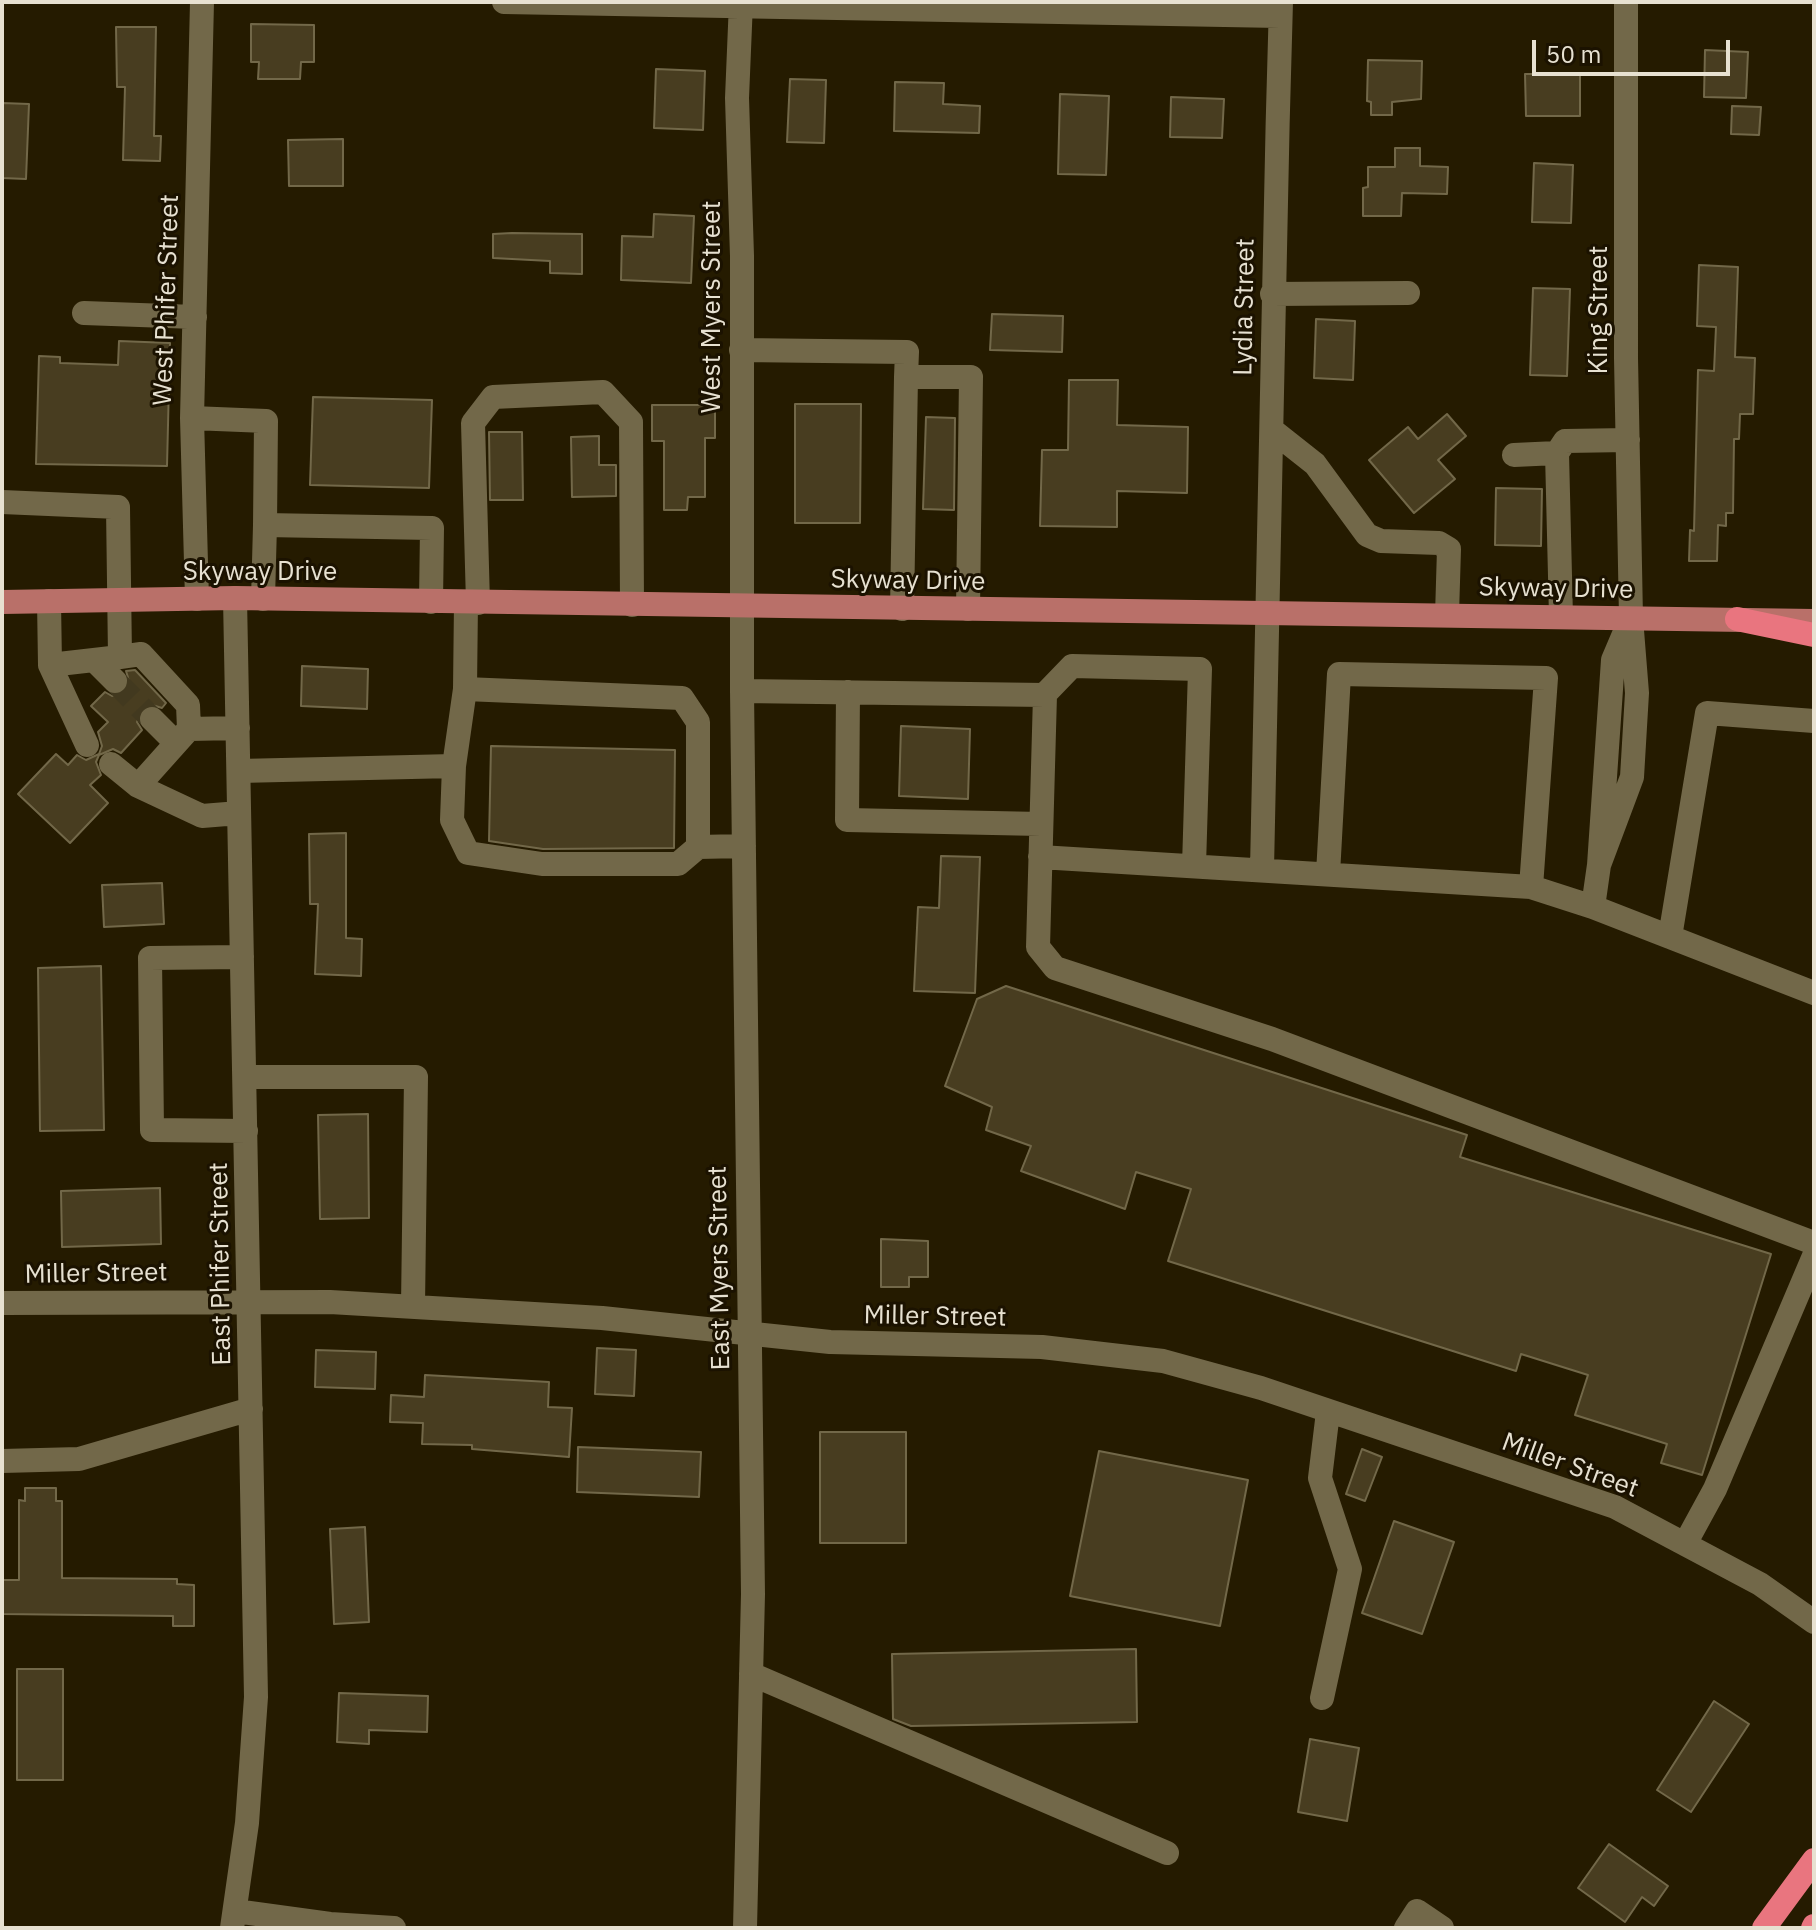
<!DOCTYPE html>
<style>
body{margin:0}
#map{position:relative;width:1816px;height:1930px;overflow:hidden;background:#251b00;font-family:"IBM Plex Sans",sans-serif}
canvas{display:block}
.frame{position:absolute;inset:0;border:4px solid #e7e1d1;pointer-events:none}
.scale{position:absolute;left:1532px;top:40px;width:198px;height:36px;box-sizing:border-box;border:4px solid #e7e1d1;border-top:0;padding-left:10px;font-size:24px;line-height:28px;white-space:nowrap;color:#e7e1d1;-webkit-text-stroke:6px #1b1200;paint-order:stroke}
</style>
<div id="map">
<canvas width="1816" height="1930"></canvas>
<div class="frame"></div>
<div class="scale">50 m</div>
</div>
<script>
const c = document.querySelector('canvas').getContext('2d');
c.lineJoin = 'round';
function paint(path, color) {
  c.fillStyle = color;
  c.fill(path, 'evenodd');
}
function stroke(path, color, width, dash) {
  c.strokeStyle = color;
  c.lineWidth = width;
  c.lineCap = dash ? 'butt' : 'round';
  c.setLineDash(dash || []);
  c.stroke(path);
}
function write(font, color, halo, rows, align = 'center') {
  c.font = font + ' "IBM Plex Sans",sans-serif';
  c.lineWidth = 6;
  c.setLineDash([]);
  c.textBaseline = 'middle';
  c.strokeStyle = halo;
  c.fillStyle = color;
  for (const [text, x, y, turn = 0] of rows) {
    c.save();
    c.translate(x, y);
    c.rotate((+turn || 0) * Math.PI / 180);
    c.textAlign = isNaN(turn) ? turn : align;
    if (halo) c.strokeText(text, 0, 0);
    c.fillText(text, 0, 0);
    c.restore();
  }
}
const building = new Path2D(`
 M 251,24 L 314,25 L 314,62 L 301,62 L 300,79 L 258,79 L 259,62 L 251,62 Z
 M 116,27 L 156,27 L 154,136 L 161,136 L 160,161 L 123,160 L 125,87 L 117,87 Z
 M 1705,50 L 1748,52 L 1746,98 L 1704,97 Z
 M 1368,60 L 1422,61 L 1421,99 L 1392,102 L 1392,115 L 1371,115 L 1371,102 L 1367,101 Z
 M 656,69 L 705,71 L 703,130 L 654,128 Z
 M 1525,74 L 1580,74 L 1580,116 L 1526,116 Z
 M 790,79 L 826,80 L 824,143 L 787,142 Z
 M 895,82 L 944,83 L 943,104 L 980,106 L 979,133 L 894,131 Z
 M 1060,94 L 1109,96 L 1106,175 L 1058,174 Z
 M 1171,97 L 1224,99 L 1222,138 L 1170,137 Z
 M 2,103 L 29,104 L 26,179 L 2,178 Z
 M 1732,106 L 1761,107 L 1759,135 L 1731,134 Z
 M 343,139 L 343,186 L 289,186 L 288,140 Z
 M 1395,148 L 1420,148 L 1420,166 L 1448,167 L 1447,194 L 1402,193 L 1401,216 L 1363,216 L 1363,188 L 1368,187 L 1368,167 L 1395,167 Z
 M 1534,163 L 1573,165 L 1571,223 L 1532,222 Z
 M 654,214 L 694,216 L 691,283 L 621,280 L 622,236 L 653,237 Z
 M 512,233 L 582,234 L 582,274 L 550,273 L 550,261 L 493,258 L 493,234 Z
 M 1699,265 L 1738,267 L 1735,357 L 1755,358 L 1753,414 L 1740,414 L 1739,439 L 1734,439 L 1733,513 L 1726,513 L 1726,526 L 1718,525 L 1717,561 L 1689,561 L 1690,530 L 1694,531 L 1698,370 L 1714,371 L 1716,327 L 1697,326 Z
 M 1533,288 L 1570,289 L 1567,376 L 1530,375 Z
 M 992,314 L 1063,316 L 1062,352 L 990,350 Z
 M 1316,319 L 1355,321 L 1353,380 L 1314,378 Z
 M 119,341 L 170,343 L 167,466 L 36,464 L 39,356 L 60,357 L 60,363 L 118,365 Z
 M 1069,380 L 1118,380 L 1117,425 L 1188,427 L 1187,493 L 1117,491 L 1117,527 L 1040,526 L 1042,450 L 1068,450 Z
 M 313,397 L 432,400 L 429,488 L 310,485 Z
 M 795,404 L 861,404 L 860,523 L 795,523 Z
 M 652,405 L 715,405 L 715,438 L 705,438 L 705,497 L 688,497 L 687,510 L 664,510 L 664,441 L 652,441 Z
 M 1447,414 L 1466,436 L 1438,460 L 1455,479 L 1414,513 L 1369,460 L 1408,427 L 1418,439 Z
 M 926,417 L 955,418 L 954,510 L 923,509 Z
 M 489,432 L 522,432 L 523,500 L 490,500 Z
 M 599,436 L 599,465 L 616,465 L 616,496 L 572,497 L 571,437 Z
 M 1496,488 L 1542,489 L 1541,546 L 1495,545 Z
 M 302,666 L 368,669 L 367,709 L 301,706 Z
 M 135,670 L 166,703 L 162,708 L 149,704 L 141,709 L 137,722 L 142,730 L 121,753 L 113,749 L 99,755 L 96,762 L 101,775 L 90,785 L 108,803 L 70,843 L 18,794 L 56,754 L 68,765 L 77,755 L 86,760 L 99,754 L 102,746 L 98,732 L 108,722 L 91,706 L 105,692 L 112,696 L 125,692 L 130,684 L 126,671 Z
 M 901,726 L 970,729 L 968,799 L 899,796 Z
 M 491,746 L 675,750 L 674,848 L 543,849 L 489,841 Z
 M 346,833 L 346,938 L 362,939 L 361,976 L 315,974 L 318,904 L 310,904 L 309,834 Z
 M 941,856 L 980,857 L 975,993 L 914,991 L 918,907 L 939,908 Z
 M 162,883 L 164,924 L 104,927 L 102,885 Z
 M 101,966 L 104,1130 L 40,1131 L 38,968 Z
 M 1006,986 L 1467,1135 L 1460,1157 L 1771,1254 L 1702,1475 L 1661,1463 L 1667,1444 L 1575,1415 L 1588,1375 L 1521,1354 L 1516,1371 L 1168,1261 L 1191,1189 L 1136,1172 L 1125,1209 L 1021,1171 L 1031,1146 L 986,1130 L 992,1107 L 945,1086 L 977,999 Z
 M 368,1114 L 369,1218 L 320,1219 L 318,1115 Z
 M 160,1188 L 161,1244 L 62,1247 L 61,1191 Z
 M 881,1239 L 928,1241 L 928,1277 L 909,1277 L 909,1287 L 881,1287 Z
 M 597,1348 L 636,1350 L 634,1396 L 595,1394 Z
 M 316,1350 L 376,1352 L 375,1389 L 315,1387 Z
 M 425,1375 L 549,1382 L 548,1407 L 572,1408 L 569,1457 L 472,1449 L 472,1445 L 422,1444 L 423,1423 L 390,1422 L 391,1395 L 424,1397 Z
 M 820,1432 L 906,1432 L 906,1543 L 820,1543 Z
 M 578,1447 L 701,1452 L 699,1497 L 577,1492 Z
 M 1362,1449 L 1382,1457 L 1365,1501 L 1346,1494 Z
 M 1099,1451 L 1248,1480 L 1220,1626 L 1070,1596 Z
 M 25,1488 L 56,1488 L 56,1501 L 62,1501 L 62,1578 L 177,1579 L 177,1584 L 194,1585 L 194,1626 L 173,1626 L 173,1616 L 2,1614 L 2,1580 L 19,1580 L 19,1500 L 25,1501 Z
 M 1394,1521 L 1454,1542 L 1422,1634 L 1362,1613 Z
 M 365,1527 L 369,1622 L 334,1624 L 330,1529 Z
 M 1136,1649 L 1137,1722 L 911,1726 L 893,1719 L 892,1654 Z
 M 17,1669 L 63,1669 L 63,1780 L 17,1780 Z
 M 339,1693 L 428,1696 L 427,1732 L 369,1730 L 369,1744 L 337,1742 Z
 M 1714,1701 L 1749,1724 L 1691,1812 L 1657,1790 Z
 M 1310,1739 L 1359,1748 L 1347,1821 L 1298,1812 Z
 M 1609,1844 L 1668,1886 L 1654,1906 L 1642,1897 L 1625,1922 L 1578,1888 Z`);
paint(building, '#483d20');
stroke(building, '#726849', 2);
stroke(new Path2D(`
 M 115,681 L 152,719`), '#42391f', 24, [24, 12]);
stroke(new Path2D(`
 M 504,2 L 1280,16
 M 741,2 L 737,98 L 742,256 L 742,691 L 753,1594 L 745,1928
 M 1272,294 L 1408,293
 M 84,313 L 195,317
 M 741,350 L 907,352 L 906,377
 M 192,418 L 266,421 L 265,525
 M 1272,430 L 1315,464 L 1367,535 L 1381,541 L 1439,543 L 1449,549 L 1447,615
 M 1514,455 L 1557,453
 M 2,502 L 118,507 L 120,657 L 50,665 L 49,601
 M 197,599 L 192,418 L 202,2
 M 263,599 L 265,525 L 432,528 L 431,602
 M 466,602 L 465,689 L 682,698 L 698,722 L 698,847 L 744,846
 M 478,603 L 473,423 L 493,397 L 603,392 L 631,422 L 632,605
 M 902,609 L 906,377 L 971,377 L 968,609
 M 1561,617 L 1557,453 L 1565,441 L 1628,440
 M 120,657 L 141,654 L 188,705 L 189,729
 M 95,661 L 115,681
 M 50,665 L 87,745
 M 742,691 L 1045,695 L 1038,947 L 1055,968 L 1272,1039 L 1814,1243
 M 848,692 L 847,820 L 1041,824
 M 1044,695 L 1072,666 L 1200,669 L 1194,866
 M 152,719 L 176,743
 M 238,728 L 189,729 L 138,786 L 202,816 L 239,813
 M 111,764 L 138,786
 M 454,766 L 452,820 L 468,853 L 542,864 L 678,864 L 698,847
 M 239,771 L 454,766 L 465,689
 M 1040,857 L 1531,887 L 1593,907 L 1599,865 L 1613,660 L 1630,620
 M 1599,865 L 1632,777 L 1637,693 L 1631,618 L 1626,358 L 1626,2
 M 1262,870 C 1271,580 1272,291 1281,2
 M 1328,874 L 1339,674 L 1546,678 L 1531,887
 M 1593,907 L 1814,993
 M 1670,937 L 1707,713 L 1814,721
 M 242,957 L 150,958 L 152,1130 L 246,1131
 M 245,1077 L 416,1077 L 413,1306
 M 2,1303 L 330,1302 L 602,1318 L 830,1342 L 1042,1347 L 1163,1361 L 1261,1388 L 1615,1507 L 1760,1584 L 1814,1622
 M 2,1461 L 79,1459 L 251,1409
 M 1685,1544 L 1715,1489 L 1814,1256
 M 751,1674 L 1167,1853
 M 1322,1698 L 1350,1569 L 1320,1478 L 1328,1412
 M 235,1911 L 330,1924 L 394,1928
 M 232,1928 L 247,1823 L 256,1697 L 235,598
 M 1406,1928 L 1417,1911 L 1442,1928`), '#726849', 24);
stroke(new Path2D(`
 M 2,602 L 235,598 L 1814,621`), '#b97069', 24);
stroke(new Path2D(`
 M 1737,619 L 1814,635
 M 1764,1928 L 1814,1860
 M 1813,1928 L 1814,1926`), '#e9757f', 24);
write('26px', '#e7e1d1', '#1b1200', [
 ["West Phifer Street",167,300,-88],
 ["West Myers Street",712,307,-90],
 ["Lydia Street",1245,307,-89],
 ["King Street",1599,310,-90],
 ["Skyway Drive",260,572],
 ["Skyway Drive",908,581,1],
 ["Skyway Drive",1556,589,1],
 ["East Phifer Street",221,1264,-91],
 ["East Myers Street",720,1268,-91],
 ["Miller Street",96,1274,-1],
 ["Miller Street",935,1317,1],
 ["Miller Street",1570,1466,20]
]);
</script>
